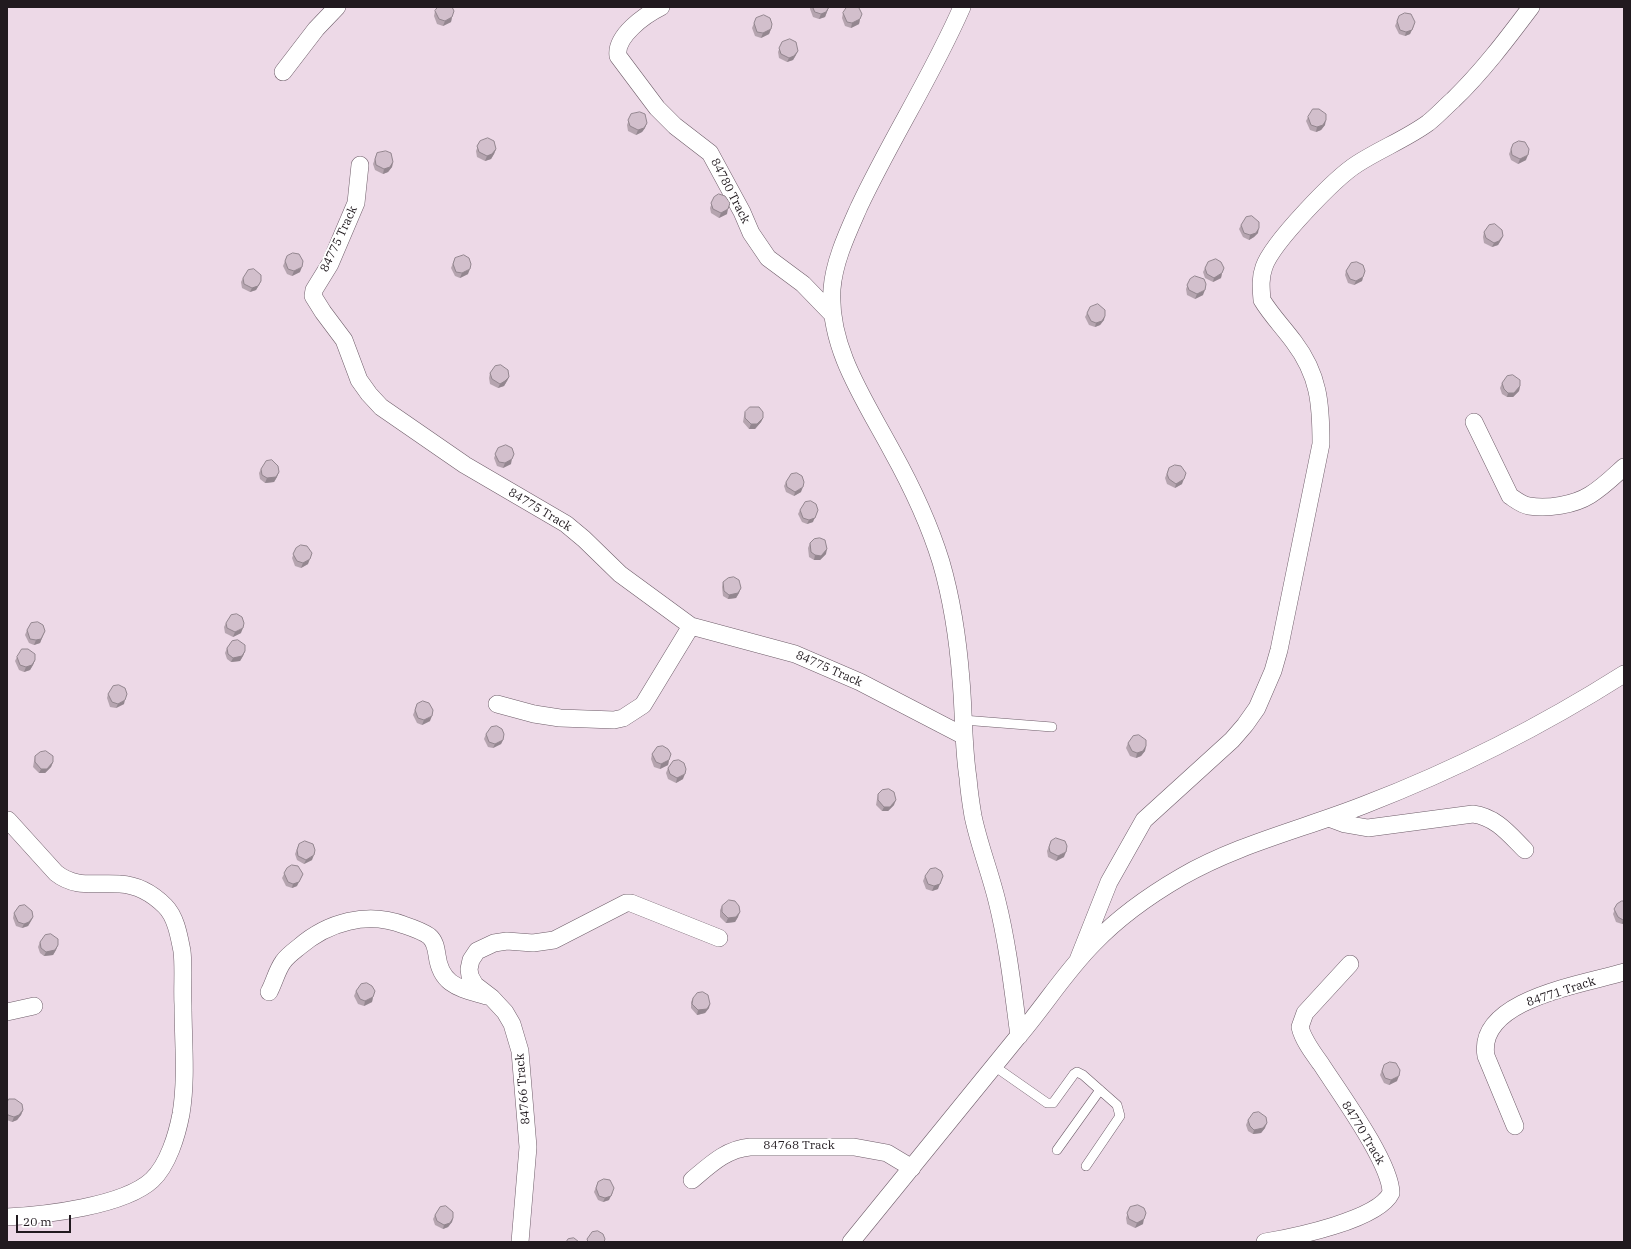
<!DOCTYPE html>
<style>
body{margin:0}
#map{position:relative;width:1631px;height:1249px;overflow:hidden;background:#edd9e7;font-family:"IBM Plex Serif",serif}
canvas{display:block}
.frame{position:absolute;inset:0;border:8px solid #211a1f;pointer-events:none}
.scale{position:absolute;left:16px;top:1215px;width:55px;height:18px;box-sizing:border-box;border:2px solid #211a1f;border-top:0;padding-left:5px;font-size:12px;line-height:14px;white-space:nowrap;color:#211a1f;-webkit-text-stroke:3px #fff;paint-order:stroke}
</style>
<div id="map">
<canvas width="1631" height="1249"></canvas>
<div class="frame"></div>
<div class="scale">20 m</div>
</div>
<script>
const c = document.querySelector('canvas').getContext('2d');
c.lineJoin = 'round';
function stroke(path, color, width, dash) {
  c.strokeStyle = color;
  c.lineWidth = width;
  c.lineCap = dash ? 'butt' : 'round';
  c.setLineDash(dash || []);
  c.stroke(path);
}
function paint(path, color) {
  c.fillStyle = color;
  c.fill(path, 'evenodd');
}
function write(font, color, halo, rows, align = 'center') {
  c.font = font + ' "IBM Plex Serif",serif';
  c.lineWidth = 4;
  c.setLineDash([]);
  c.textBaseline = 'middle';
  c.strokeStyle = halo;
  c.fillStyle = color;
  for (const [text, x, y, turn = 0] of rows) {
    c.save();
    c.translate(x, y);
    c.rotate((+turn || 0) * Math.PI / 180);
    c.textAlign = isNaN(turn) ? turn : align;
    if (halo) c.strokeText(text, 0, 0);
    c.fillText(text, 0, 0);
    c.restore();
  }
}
const service = new Path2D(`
 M 963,720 L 1052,727
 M 994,1066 L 1047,1103 L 1053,1103 L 1074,1074 L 1077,1072 L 1083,1075 L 1117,1105 L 1120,1116 L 1086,1166
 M 1057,1150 L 1100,1090`);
const minor = new Path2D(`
 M 661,7 C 645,15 615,36 618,56 L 657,108 L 675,126 L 710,153 L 742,212 L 751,233 L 768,258 L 803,284 L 833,315
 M 962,7 C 932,76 891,139 859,207 C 848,232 834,261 832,289 C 828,348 866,402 892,451 C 912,487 929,523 941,562 C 952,600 958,640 961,680 C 964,713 963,746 968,778 C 969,791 971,804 973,816 C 979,845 990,872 997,901 C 1008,945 1013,991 1019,1036
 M 283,72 L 316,29 L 337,7
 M 360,165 L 356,203 L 330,264 L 314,290 L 313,296 L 323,312 L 344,340 L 359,380 L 369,394 L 381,407 L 465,465 L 566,524 L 584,539 L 620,574 L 691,626 L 795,654 L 860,682 L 964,736
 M 1474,422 L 1510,496 C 1516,500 1522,505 1529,506 C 1548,509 1574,505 1590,495 C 1603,487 1613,477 1624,467
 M 497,704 L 534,714 L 560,718 L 614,720 L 623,718 L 643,705 L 691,626
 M 1329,818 L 1345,824 L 1368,828 L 1473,814 C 1496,817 1509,834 1525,850
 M 1078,960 L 1109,882 L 1144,820 L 1232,740 L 1245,725 L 1257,708 L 1273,671 L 1279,650 L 1321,444 C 1321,404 1319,375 1294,342 C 1283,327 1271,315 1262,300 C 1261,288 1260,278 1264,267 C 1272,243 1335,178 1357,164 C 1380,149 1406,139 1428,123 C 1437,116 1445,107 1453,100 C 1482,72 1507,39 1531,7
 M 269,992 C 274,983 277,970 283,962 C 287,956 294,951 299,947 C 328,922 367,911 404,925 C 413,928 422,931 429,936 C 435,941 436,948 437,955 C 441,986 460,988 486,996
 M 7,1012 L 34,1006
 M 1515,1126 L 1486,1056 C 1476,999 1585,984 1624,972
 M 692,1180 C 710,1165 726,1149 750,1147 L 854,1147 L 887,1153 L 912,1168
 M 7,1217 C 45,1215 124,1206 152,1180 C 168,1165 177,1135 181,1114 C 187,1078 183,1041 183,1005 C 182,988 184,968 182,951 C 179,936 176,917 165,906 C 153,894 137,885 120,884 C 96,882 76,889 56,873 L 8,820
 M 520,1242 L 528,1147 L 520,1051 L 512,1024 L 505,1012 L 492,998 L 475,985 L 470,976 L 469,969 L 471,960 L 477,951 L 494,943 L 507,941 L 533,943 L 554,940 L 626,903 L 631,903 L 719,938
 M 851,1242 C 906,1174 961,1106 1016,1039 C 1043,1008 1065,972 1094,943 C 1119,917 1150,895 1181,877 C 1238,844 1303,829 1364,805 C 1455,770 1542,726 1624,674
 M 1265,1242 C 1294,1237 1378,1220 1391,1193 C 1391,1163 1339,1092 1321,1064 C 1313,1053 1303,1040 1300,1027 L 1305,1013 L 1350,964`);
stroke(service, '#6e5d69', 10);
stroke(minor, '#6e5d69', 18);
stroke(service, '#fff', 9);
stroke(minor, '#fff', 17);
paint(new Path2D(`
 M 810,7 L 829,7 L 825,17 L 819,19 L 813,17 L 810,9 Z
 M 435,11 L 452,17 L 451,22 L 443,26 L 437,24 L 434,16 Z
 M 843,13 L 860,19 L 859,24 L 851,28 L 845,26 L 842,18 Z
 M 1399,16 L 1414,26 L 1410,34 L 1405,36 L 1399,34 L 1395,26 Z
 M 756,18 L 771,29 L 769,34 L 761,38 L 755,36 L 752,28 Z
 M 782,42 L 796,55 L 793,60 L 787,62 L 779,58 L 778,52 Z
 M 631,114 L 645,128 L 642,132 L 636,135 L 628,131 L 627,125 Z
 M 1308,117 L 1325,125 L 1321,130 L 1316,132 L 1310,130 L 1306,121 Z
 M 480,141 L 496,149 L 494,154 L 491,159 L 485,161 L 477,157 L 476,151 Z
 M 1513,144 L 1526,160 L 1518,164 L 1511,160 L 1509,154 Z
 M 377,153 L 393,162 L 392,167 L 388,172 L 383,174 L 375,170 L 373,164 Z
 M 714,197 L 727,214 L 719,218 L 711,213 L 710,208 Z
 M 1241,225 L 1258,233 L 1254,237 L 1249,240 L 1243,237 L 1239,229 Z
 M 1484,232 L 1503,236 L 1501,240 L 1498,245 L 1492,247 L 1484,243 L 1483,237 Z
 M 287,256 L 300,272 L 292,276 L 287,274 L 283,266 Z
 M 455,258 L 468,274 L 460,278 L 455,276 L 451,268 Z
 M 1208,262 L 1222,273 L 1221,278 L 1213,282 L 1205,278 L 1203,272 Z
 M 1346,271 L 1363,277 L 1362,281 L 1354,285 L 1348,283 L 1345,275 Z
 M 243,278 L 259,285 L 256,290 L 250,292 L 242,288 L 241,282 Z
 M 1190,279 L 1203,295 L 1195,299 L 1187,295 L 1186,289 Z
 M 1090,307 L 1104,320 L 1100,325 L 1095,327 L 1089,325 L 1085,317 Z
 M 490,373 L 509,377 L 507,381 L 504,386 L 498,388 L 490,384 L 489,378 Z
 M 1502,383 L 1520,386 L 1519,391 L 1513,397 L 1507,397 L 1502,394 L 1500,388 Z
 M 745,412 L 763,418 L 761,422 L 755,429 L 749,429 L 743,422 L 744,416 Z
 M 498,448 L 511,464 L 503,468 L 497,466 L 494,458 Z
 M 1169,468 L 1182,484 L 1175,488 L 1167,484 L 1165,478 Z
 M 261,469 L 277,477 L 274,482 L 265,483 L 260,479 L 259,473 Z
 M 786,482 L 801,492 L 794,496 L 786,492 L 784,486 Z
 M 800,510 L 813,522 L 807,524 L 802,522 L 798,514 Z
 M 810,543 L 826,554 L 820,560 L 814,560 L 809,557 L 808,548 Z
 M 296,548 L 308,564 L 301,568 L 295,566 L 292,558 Z
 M 723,582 L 739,593 L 736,598 L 728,599 L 723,596 L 722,587 Z
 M 226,623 L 241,633 L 233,637 L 225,633 L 224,627 Z
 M 27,630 L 43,635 L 40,643 L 34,645 L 29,643 L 25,635 Z
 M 227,648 L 245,651 L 243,656 L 240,661 L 231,662 L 227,659 L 225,653 Z
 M 17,657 L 35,660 L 33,665 L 30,670 L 24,672 L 19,670 L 15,661 Z
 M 108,694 L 124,704 L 116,708 L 110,707 L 107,698 Z
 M 417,704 L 430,721 L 422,725 L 417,723 L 413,715 Z
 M 486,734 L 503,740 L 501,744 L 493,748 L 488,747 L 484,739 Z
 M 1128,743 L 1146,746 L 1145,751 L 1141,756 L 1136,758 L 1130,756 L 1126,748 Z
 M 652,754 L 669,760 L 668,765 L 660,769 L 654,767 L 651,759 Z
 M 35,756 L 53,762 L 51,767 L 45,773 L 39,773 L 33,767 L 34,761 Z
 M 668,768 L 683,779 L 676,783 L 668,779 L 666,773 Z
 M 878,794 L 894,805 L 888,811 L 882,811 L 876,805 L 877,799 Z
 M 1051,841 L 1064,857 L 1056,861 L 1048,857 L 1047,851 Z
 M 299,844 L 312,860 L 304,864 L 297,860 L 295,854 Z
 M 287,868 L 297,886 L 292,888 L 286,886 L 282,878 Z
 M 925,876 L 938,889 L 932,891 L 926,889 L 923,881 Z
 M 1624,901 L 1624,923 L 1622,924 L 1616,922 L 1613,914 L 1617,904 Z
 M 722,906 L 738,917 L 735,922 L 726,923 L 720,917 L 720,910 Z
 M 14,913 L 33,917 L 31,921 L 28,926 L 22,928 L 16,926 L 13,918 Z
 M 40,942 L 56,950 L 53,955 L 44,956 L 40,953 L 38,947 Z
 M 356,991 L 373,997 L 372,1002 L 364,1006 L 358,1004 L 354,996 Z
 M 693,998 L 709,1008 L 705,1013 L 697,1015 L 691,1008 L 691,1002 Z
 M 1384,1065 L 1397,1081 L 1389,1085 L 1384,1083 L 1380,1075 Z
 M 7,1103 L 23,1110 L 21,1115 L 17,1120 L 12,1122 L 7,1120 Z
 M 1248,1120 L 1265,1128 L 1261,1133 L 1253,1134 L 1248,1131 L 1246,1125 Z
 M 598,1182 L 609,1200 L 603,1202 L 598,1200 L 594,1192 Z
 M 1130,1207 L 1143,1224 L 1135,1228 L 1127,1224 L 1126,1218 Z
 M 435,1215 L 453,1218 L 452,1222 L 448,1227 L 443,1229 L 435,1225 L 433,1219 Z`), '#b5a4af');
paint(new Path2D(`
 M 828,9 L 825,17 L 819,19 L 821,14 Z
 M 452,17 L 451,22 L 443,26 L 445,21 Z
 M 860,19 L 859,24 L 851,28 L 852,23 Z
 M 1415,22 L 1410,34 L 1405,36 L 1406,32 Z
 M 771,29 L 769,34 L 761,38 L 763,33 Z
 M 798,51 L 796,55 L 793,60 L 787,62 L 789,58 Z
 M 1326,120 L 1325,125 L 1321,130 L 1316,132 L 1317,127 Z
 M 647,123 L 645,128 L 642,132 L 636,135 L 638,130 Z
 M 496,149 L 494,154 L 491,159 L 485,161 L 487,156 Z
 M 1528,155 L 1526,160 L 1518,164 L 1520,159 Z
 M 393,162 L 392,167 L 388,172 L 383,174 L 384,169 Z
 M 728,209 L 727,214 L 719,218 L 721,213 Z
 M 1259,228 L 1258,233 L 1254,237 L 1249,240 L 1250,235 Z
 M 1503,236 L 1501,240 L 1498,245 L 1492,247 L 1494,243 Z
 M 302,267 L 300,272 L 292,276 L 294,271 Z
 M 470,269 L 468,274 L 460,278 L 462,273 Z
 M 1222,273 L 1221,278 L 1213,282 L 1214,278 Z
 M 1363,277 L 1362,281 L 1354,285 L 1356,281 Z
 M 261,281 L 259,285 L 256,290 L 250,292 L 252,288 Z
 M 1205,290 L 1203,295 L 1195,299 L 1197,294 Z
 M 1105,316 L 1104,320 L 1100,325 L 1095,327 L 1096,323 Z
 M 509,377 L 507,381 L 504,386 L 498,388 L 500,384 Z
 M 1520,386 L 1519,391 L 1513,397 L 1507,397 L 1508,393 Z
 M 763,418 L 761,422 L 755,429 L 749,429 L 751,424 Z
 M 512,459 L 511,464 L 503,468 L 505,463 Z
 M 279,472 L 277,477 L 274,482 L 265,483 L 267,478 Z
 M 1184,479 L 1182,484 L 1175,488 L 1176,484 Z
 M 803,487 L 801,492 L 794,496 L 795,492 Z
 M 818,510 L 813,522 L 807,524 L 809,520 Z
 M 827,549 L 826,554 L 820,560 L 814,560 L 815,555 Z
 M 310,559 L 308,564 L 301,568 L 303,563 Z
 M 741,588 L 739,593 L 736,598 L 728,599 L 729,595 Z
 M 243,628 L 241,633 L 233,637 L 235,632 Z
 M 45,631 L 40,643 L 34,645 L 36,640 Z
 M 245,651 L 243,656 L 240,661 L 231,662 L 233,658 Z
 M 35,660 L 33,665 L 30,670 L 24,672 L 26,667 Z
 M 125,700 L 124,704 L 116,708 L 118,704 Z
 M 432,716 L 430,721 L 422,725 L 424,720 Z
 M 503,740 L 501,744 L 493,748 L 495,744 Z
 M 1146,746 L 1145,751 L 1141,756 L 1136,758 L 1137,753 Z
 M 669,760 L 668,765 L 660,769 L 661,764 Z
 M 53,762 L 51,767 L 45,773 L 39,773 L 41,769 Z
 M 685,774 L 683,779 L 676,783 L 677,778 Z
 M 896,800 L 894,805 L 888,811 L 882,811 L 884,807 Z
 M 1066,852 L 1064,857 L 1056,861 L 1058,856 Z
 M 314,855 L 312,860 L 304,864 L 306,860 Z
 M 303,874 L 297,886 L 292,888 L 293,884 Z
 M 943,876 L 938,889 L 932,891 L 934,886 Z
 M 740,912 L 738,917 L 735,922 L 726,923 L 728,918 Z
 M 33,917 L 31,921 L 28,926 L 22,928 L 24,924 Z
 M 1624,919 L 1624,923 L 1622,924 L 1623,920 Z
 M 58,945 L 56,950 L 53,955 L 44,956 L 46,952 Z
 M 373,997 L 372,1002 L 364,1006 L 365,1001 Z
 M 710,1004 L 709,1008 L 705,1013 L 697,1015 L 698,1010 Z
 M 1399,1076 L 1397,1081 L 1389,1085 L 1391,1080 Z
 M 23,1110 L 21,1115 L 17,1120 L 12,1122 L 14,1117 Z
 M 1267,1123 L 1265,1128 L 1261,1133 L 1253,1134 L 1254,1130 Z
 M 613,1192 L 609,1200 L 603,1202 L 605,1198 Z
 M 453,1218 L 452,1222 L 448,1227 L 443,1229 L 444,1225 Z
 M 1144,1219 L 1143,1224 L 1135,1228 L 1137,1223 Z`), '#93868f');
const building = new Path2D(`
 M 438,7 L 452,7 L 454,11 L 452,17 L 445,21 L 439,19 L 435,11 Z
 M 813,7 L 829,7 L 826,12 L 821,14 L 815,12 Z
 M 847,7 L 858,7 L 859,8 L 862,14 L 860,19 L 852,23 L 847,22 L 843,13 Z
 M 1405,13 L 1411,14 L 1415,22 L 1412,30 L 1406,32 L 1400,30 L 1397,21 L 1399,16 Z
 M 764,15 L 770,18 L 772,24 L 771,29 L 763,33 L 757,32 L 754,23 L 756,18 Z
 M 790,39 L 796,42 L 798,51 L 794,56 L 789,58 L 781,54 L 779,48 L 782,42 Z
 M 1313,109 L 1319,109 L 1326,114 L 1326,120 L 1323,125 L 1317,127 L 1311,125 L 1308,117 Z
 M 640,112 L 645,114 L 647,123 L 644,128 L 638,130 L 630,126 L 628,120 L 631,114 Z
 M 488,138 L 494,141 L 496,149 L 492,154 L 487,156 L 479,152 L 477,146 L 480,141 Z
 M 1519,141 L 1525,142 L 1529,149 L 1528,155 L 1520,159 L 1512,155 L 1511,149 L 1513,144 Z
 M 386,151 L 391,153 L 393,162 L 390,167 L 384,169 L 376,165 L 375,159 L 377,153 Z
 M 719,194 L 725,196 L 730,203 L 728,209 L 721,213 L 713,209 L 711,203 L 714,197 Z
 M 1252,216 L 1259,222 L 1259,228 L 1256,233 L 1250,235 L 1244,233 L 1241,225 L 1246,217 Z
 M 1495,224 L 1502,230 L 1503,236 L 1499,241 L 1494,243 L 1486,238 L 1484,232 L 1489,225 Z
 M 293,253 L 299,254 L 303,261 L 302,267 L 294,271 L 288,269 L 285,261 L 287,256 Z
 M 464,255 L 469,258 L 471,264 L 470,269 L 462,273 L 456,272 L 453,264 L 455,258 Z
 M 1216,259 L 1221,262 L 1224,268 L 1222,273 L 1214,278 L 1207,274 L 1205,268 L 1208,262 Z
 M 1357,262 L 1363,265 L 1365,271 L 1363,277 L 1356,281 L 1350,279 L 1346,271 L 1351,263 Z
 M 254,269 L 261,275 L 261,281 L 258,286 L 252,288 L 244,284 L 243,278 L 248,270 Z
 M 1195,276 L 1204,279 L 1206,284 L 1205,290 L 1197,294 L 1189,290 L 1187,285 L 1190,279 Z
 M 1098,304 L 1105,310 L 1105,316 L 1102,321 L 1096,323 L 1091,321 L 1087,313 L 1090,307 Z
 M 501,365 L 508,370 L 509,377 L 505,381 L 500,384 L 492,379 L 490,373 L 495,366 Z
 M 1513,375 L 1520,380 L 1520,386 L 1514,393 L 1508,393 L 1504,389 L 1502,383 L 1507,376 Z
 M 750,407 L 759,407 L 763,412 L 763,418 L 757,424 L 751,424 L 745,418 L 745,412 Z
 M 506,445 L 512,448 L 514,454 L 512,459 L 505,463 L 499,462 L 495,454 L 498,448 Z
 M 272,460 L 278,466 L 279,472 L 276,477 L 267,478 L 262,475 L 261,469 L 266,461 Z
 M 1175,465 L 1181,466 L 1186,473 L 1184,479 L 1176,484 L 1169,479 L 1167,474 L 1169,468 Z
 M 797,473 L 802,476 L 804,482 L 803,487 L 795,492 L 787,487 L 786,482 L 791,474 Z
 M 811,501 L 816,504 L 818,510 L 815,518 L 809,520 L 803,518 L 800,510 L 805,502 Z
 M 820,538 L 825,540 L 827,549 L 821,556 L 815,555 L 811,552 L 810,543 L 814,539 Z
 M 301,545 L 307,546 L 312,553 L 310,559 L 303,563 L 297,561 L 293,554 L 296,548 Z
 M 734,577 L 739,580 L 741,588 L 738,593 L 729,595 L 724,591 L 723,582 L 728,578 Z
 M 237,614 L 242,617 L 244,623 L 243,628 L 235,632 L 227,628 L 226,623 L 231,615 Z
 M 38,622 L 43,625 L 45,631 L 41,639 L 36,640 L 30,639 L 27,630 L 31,623 Z
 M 238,640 L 245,645 L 245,651 L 242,656 L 233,658 L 228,654 L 227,648 L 232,641 Z
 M 22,649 L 28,649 L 35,654 L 35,660 L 32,665 L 26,667 L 20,665 L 17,657 Z
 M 119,685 L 125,688 L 127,694 L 125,700 L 118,704 L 112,702 L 108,694 L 113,686 Z
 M 423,701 L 429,703 L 433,710 L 432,716 L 424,720 L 418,718 L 415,710 L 417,704 Z
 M 497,726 L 502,729 L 504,734 L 503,740 L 495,744 L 489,742 L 486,734 L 491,727 Z
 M 1139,735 L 1146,740 L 1146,746 L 1143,751 L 1137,753 L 1132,751 L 1128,743 L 1133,736 Z
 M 663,746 L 668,749 L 671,754 L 669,760 L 661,764 L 656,762 L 652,754 L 657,747 Z
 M 46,751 L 53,756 L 53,762 L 47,769 L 41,769 L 35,762 L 35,756 L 40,752 Z
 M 679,760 L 684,763 L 686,769 L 685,774 L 677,778 L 670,774 L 668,768 L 673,761 Z
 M 889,789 L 894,792 L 896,800 L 890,807 L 884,807 L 878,800 L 878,794 L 882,790 Z
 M 1056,838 L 1065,841 L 1067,846 L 1066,852 L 1058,856 L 1050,852 L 1049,847 L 1051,841 Z
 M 305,841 L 313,844 L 315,850 L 314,855 L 306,860 L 298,856 L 297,850 L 299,844 Z
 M 292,865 L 298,866 L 303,874 L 299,882 L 293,884 L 288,882 L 284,873 L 287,868 Z
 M 936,868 L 941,871 L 943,876 L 940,884 L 934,886 L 928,884 L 925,876 L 930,869 Z
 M 729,900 L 735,901 L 739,906 L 740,912 L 736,917 L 728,918 L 722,912 L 722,906 Z
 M 1622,901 L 1624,901 L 1624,919 L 1623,920 L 1618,917 L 1614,909 L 1617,904 Z
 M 25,905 L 32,911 L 33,917 L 29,922 L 24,924 L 18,922 L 14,913 L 19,906 Z
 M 51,934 L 58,939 L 58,945 L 55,950 L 46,952 L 41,948 L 40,942 L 45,935 Z
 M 367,983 L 372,986 L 375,991 L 373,997 L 365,1001 L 360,999 L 356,991 L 361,984 Z
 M 703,992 L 708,995 L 710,1004 L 707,1009 L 698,1010 L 692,1004 L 693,998 L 697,993 Z
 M 1390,1062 L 1396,1063 L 1400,1070 L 1399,1076 L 1391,1080 L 1385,1078 L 1382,1071 L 1384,1065 Z
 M 9,1099 L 15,1099 L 22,1104 L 23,1110 L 19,1115 L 14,1117 L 8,1115 L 7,1113 L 7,1103 Z
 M 1259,1112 L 1266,1117 L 1267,1123 L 1263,1128 L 1254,1130 L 1250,1126 L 1248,1120 L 1253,1113 Z
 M 604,1179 L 610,1180 L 614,1188 L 611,1196 L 605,1198 L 599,1196 L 596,1188 L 598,1182 Z
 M 1138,1205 L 1144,1208 L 1146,1213 L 1144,1219 L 1137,1223 L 1129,1219 L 1127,1213 L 1130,1207 Z
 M 446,1206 L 453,1212 L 453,1218 L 450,1223 L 444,1225 L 437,1221 L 435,1215 L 440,1207 Z
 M 598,1231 L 603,1234 L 605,1239 L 604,1242 L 588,1242 L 587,1239 L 592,1232 Z
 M 574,1238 L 579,1242 L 566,1242 L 568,1239 Z`);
paint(building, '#d2bfcc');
stroke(building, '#93868f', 1);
write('12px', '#211a1f', '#fff', [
 ["84780 Track",730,191,63],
 ["84775 Track",339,239,-65],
 ["84775 Track",540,510,31],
 ["84775 Track",829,669,24],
 ["84771 Track",1561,992,-18],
 ["84766 Track",523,1089,-95],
 ["84770 Track",1363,1133,59],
 ["84768 Track",799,1146]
]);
</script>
